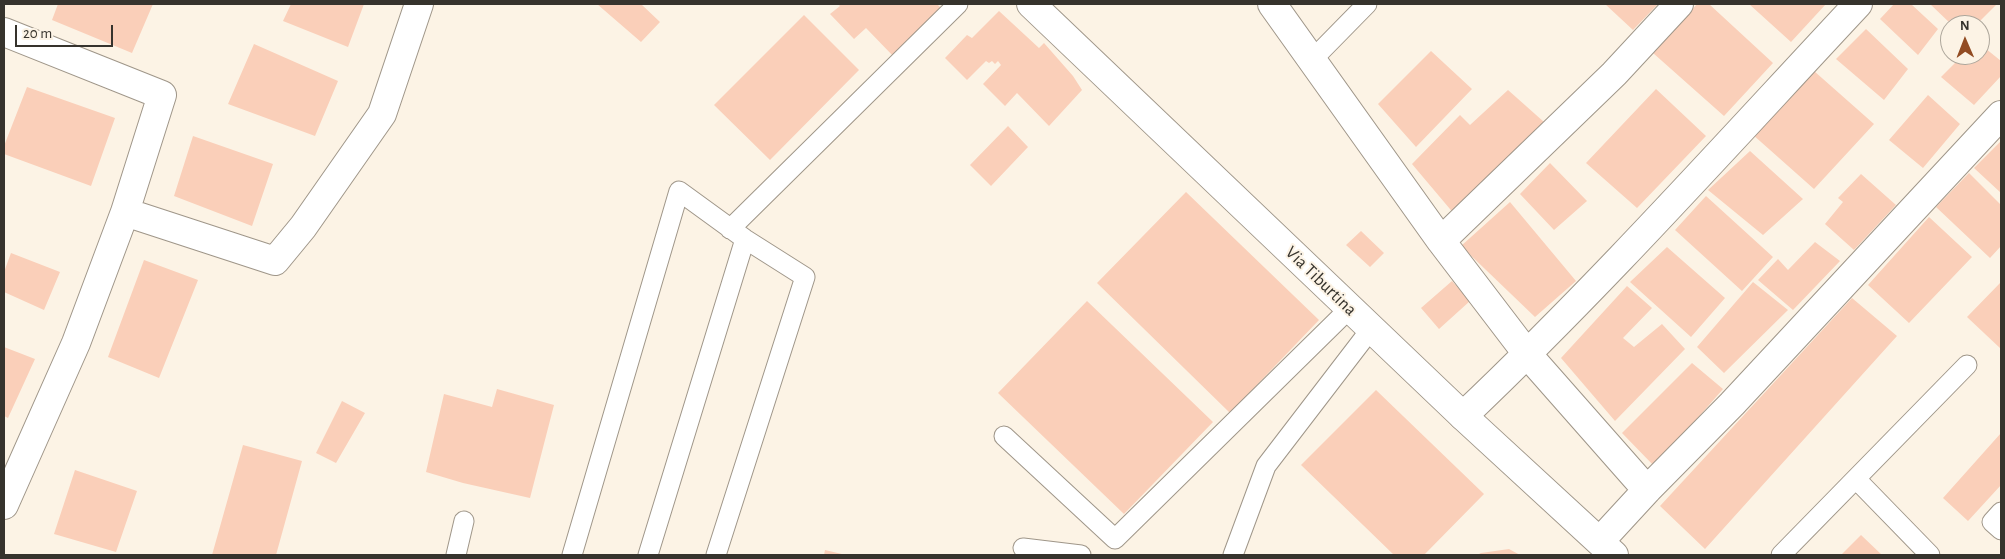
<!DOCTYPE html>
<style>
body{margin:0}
#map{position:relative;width:2005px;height:559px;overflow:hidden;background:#fcf3e5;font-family:"Alegreya Sans",sans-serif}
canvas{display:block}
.frame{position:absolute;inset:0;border:5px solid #36332d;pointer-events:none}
.north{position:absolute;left:1940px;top:15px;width:50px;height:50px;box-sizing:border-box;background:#fcf3e5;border:1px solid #ada69b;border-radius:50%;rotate:359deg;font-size:14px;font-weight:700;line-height:20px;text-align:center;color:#36332d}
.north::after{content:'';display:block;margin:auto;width:18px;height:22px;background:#924c23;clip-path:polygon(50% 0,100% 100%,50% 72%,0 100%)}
.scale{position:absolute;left:15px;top:25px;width:98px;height:22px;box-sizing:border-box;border:2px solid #36332d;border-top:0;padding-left:6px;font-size:15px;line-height:18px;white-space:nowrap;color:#36332d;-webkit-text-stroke:4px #fcf3e5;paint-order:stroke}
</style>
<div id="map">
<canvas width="2005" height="559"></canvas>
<div class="frame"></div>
<div class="north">N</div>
<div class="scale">20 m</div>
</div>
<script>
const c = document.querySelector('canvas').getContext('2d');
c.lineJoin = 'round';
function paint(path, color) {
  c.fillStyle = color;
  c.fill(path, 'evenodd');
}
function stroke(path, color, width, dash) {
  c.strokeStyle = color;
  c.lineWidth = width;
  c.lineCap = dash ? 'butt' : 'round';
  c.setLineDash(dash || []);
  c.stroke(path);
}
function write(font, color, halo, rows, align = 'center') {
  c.font = font + ' "Alegreya Sans",sans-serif';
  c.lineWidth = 4;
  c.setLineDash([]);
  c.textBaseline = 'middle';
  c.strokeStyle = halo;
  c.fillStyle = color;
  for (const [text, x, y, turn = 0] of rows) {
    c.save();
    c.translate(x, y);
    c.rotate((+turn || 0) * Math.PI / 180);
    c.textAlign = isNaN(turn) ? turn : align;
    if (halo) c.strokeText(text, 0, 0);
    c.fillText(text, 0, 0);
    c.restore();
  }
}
paint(new Path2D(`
 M 58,4 L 153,4 L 132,53 L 52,20 Z
 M 291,4 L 364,4 L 348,47 L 283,21 Z
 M 597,4 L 641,4 L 660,22 L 641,42 Z
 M 838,4 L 937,4 L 943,10 L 895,58 L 866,28 L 854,39 L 830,14 L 840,6 Z
 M 1605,4 L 1658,4 L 1633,30 Z
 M 1697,4 L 1709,4 L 1773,63 L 1724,116 L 1653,53 Z
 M 1749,4 L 1826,4 L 1791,42 Z
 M 1894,4 L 1911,4 L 1938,29 L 1918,55 L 1880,19 Z
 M 1930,4 L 1994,4 L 1996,5 L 1976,25 L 1952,25 Z
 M 999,11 L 1039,48 L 1044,43 L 1073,76 L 1082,90 L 1049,126 L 1017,93 L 1005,106 L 983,84 L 1001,65 L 998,61 L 995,64 L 992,61 L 989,63 L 986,61 L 967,80 L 945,58 L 967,35 L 972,38 Z
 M 804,15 L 859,70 L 770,160 L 714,105 Z
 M 1866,29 L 1908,69 L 1884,100 L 1836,59 Z
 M 254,44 L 338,81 L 315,136 L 228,104 Z
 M 1980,44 L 2001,61 L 2001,76 L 1974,105 L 1941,77 L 1963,55 L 1980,55 Z
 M 1431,51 L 1472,89 L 1416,147 L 1378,104 Z
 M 1814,71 L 1874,124 L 1814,189 L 1752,134 Z
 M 27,87 L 115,118 L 91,186 L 4,154 L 4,146 Z
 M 1656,89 L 1706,136 L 1637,208 L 1586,163 Z
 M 1508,90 L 1544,122 L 1455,215 L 1412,164 L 1460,115 L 1470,125 Z
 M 1928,95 L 1960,124 L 1923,168 L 1889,140 Z
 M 1008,126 L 1028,147 L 991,186 L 970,165 Z
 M 193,136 L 273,164 L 252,226 L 174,196 Z
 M 2001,141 L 2001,193 L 1974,168 Z
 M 1750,151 L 1803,199 L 1763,235 L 1708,190 Z
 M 1550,163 L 1587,201 L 1554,230 L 1520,194 Z
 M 1969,173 L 2001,205 L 2001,246 L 1990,258 L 1936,207 Z
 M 1861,174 L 1896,205 L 1854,250 L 1825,224 L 1843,202 L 1838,198 Z
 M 1186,192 L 1319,320 L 1230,413 L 1097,283 Z
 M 1706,196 L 1773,257 L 1742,291 L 1675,230 Z
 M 1510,202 L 1576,281 L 1535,317 L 1461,246 Z
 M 1929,217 L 1972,257 L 1909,323 L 1868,285 Z
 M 1361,231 L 1384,253 L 1370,267 L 1346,245 Z
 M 1815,242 L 1840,261 L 1793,310 L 1758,280 L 1778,259 L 1788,270 Z
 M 1667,247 L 1725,298 L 1691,337 L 1630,282 Z
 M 11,253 L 60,272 L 44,310 L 4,292 L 4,272 Z
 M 144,260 L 198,280 L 159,378 L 108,357 Z
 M 1452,281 L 1470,301 L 1439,329 L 1421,308 Z
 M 1753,282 L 1788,310 L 1724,373 L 1697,347 Z
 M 2001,282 L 2001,349 L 1967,317 Z
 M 1627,286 L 1652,308 L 1623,338 L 1634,347 L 1662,324 L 1685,349 L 1615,421 L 1561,358 Z
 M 1852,298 L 1897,336 L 1705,549 L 1660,506 Z
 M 1087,301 L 1213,422 L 1124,514 L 998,393 Z
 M 4,347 L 35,359 L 8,418 L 4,416 Z
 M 1692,363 L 1723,389 L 1655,467 L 1622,433 Z
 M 497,389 L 554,405 L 530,498 L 463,483 L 426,472 L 444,394 L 492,407 Z
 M 1376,390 L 1484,494 L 1424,555 L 1394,555 L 1301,465 Z
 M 342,401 L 365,413 L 336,463 L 316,453 Z
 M 2001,433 L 2001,485 L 1968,521 L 1943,498 Z
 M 243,445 L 302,461 L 276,555 L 212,555 Z
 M 75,470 L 137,491 L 116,552 L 54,534 Z
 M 1861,535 L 1882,555 L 1841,555 Z
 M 1509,549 L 1520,555 L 1477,555 L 1481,553 Z
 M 825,550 L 846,555 L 824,555 Z`), '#facfb9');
const service = new Path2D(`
 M 1312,60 L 1367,4
 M 730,229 L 958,4
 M 1004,436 L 1115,539 L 1350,308
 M 1856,479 L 1930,555
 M 2001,512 L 1992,522 L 2001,530
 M 1023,548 L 1081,555
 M 456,555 L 464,521
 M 572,555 L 679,191 L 745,239 L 805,277 L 716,555
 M 648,555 L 745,239
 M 1233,555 L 1266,466 L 1371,329
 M 1781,555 L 1967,365`);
const minor = new Path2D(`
 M 1272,4 L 1441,241 L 1528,355 L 1647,490
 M 4,32 L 162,95 L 125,212 L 76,343 L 4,505
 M 125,212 L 275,261 L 303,227 L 382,114 L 419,4
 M 1441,241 L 1614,74 L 1679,4
 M 1463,416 C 1601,285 1728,143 1858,4
 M 1600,541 L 1647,490 L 1732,404 L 2001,115`);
const tertiary = new Path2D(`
 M 1031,4 L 1463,416 L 1614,555`);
stroke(service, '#9f9689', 21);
stroke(minor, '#9f9689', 30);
stroke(tertiary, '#9f9689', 30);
stroke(service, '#fff', 19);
stroke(minor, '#fff', 28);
stroke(tertiary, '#fff', 28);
write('18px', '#36332d', '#fcf3e5', [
 ["Via Tiburtina",1321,281,44]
]);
</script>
